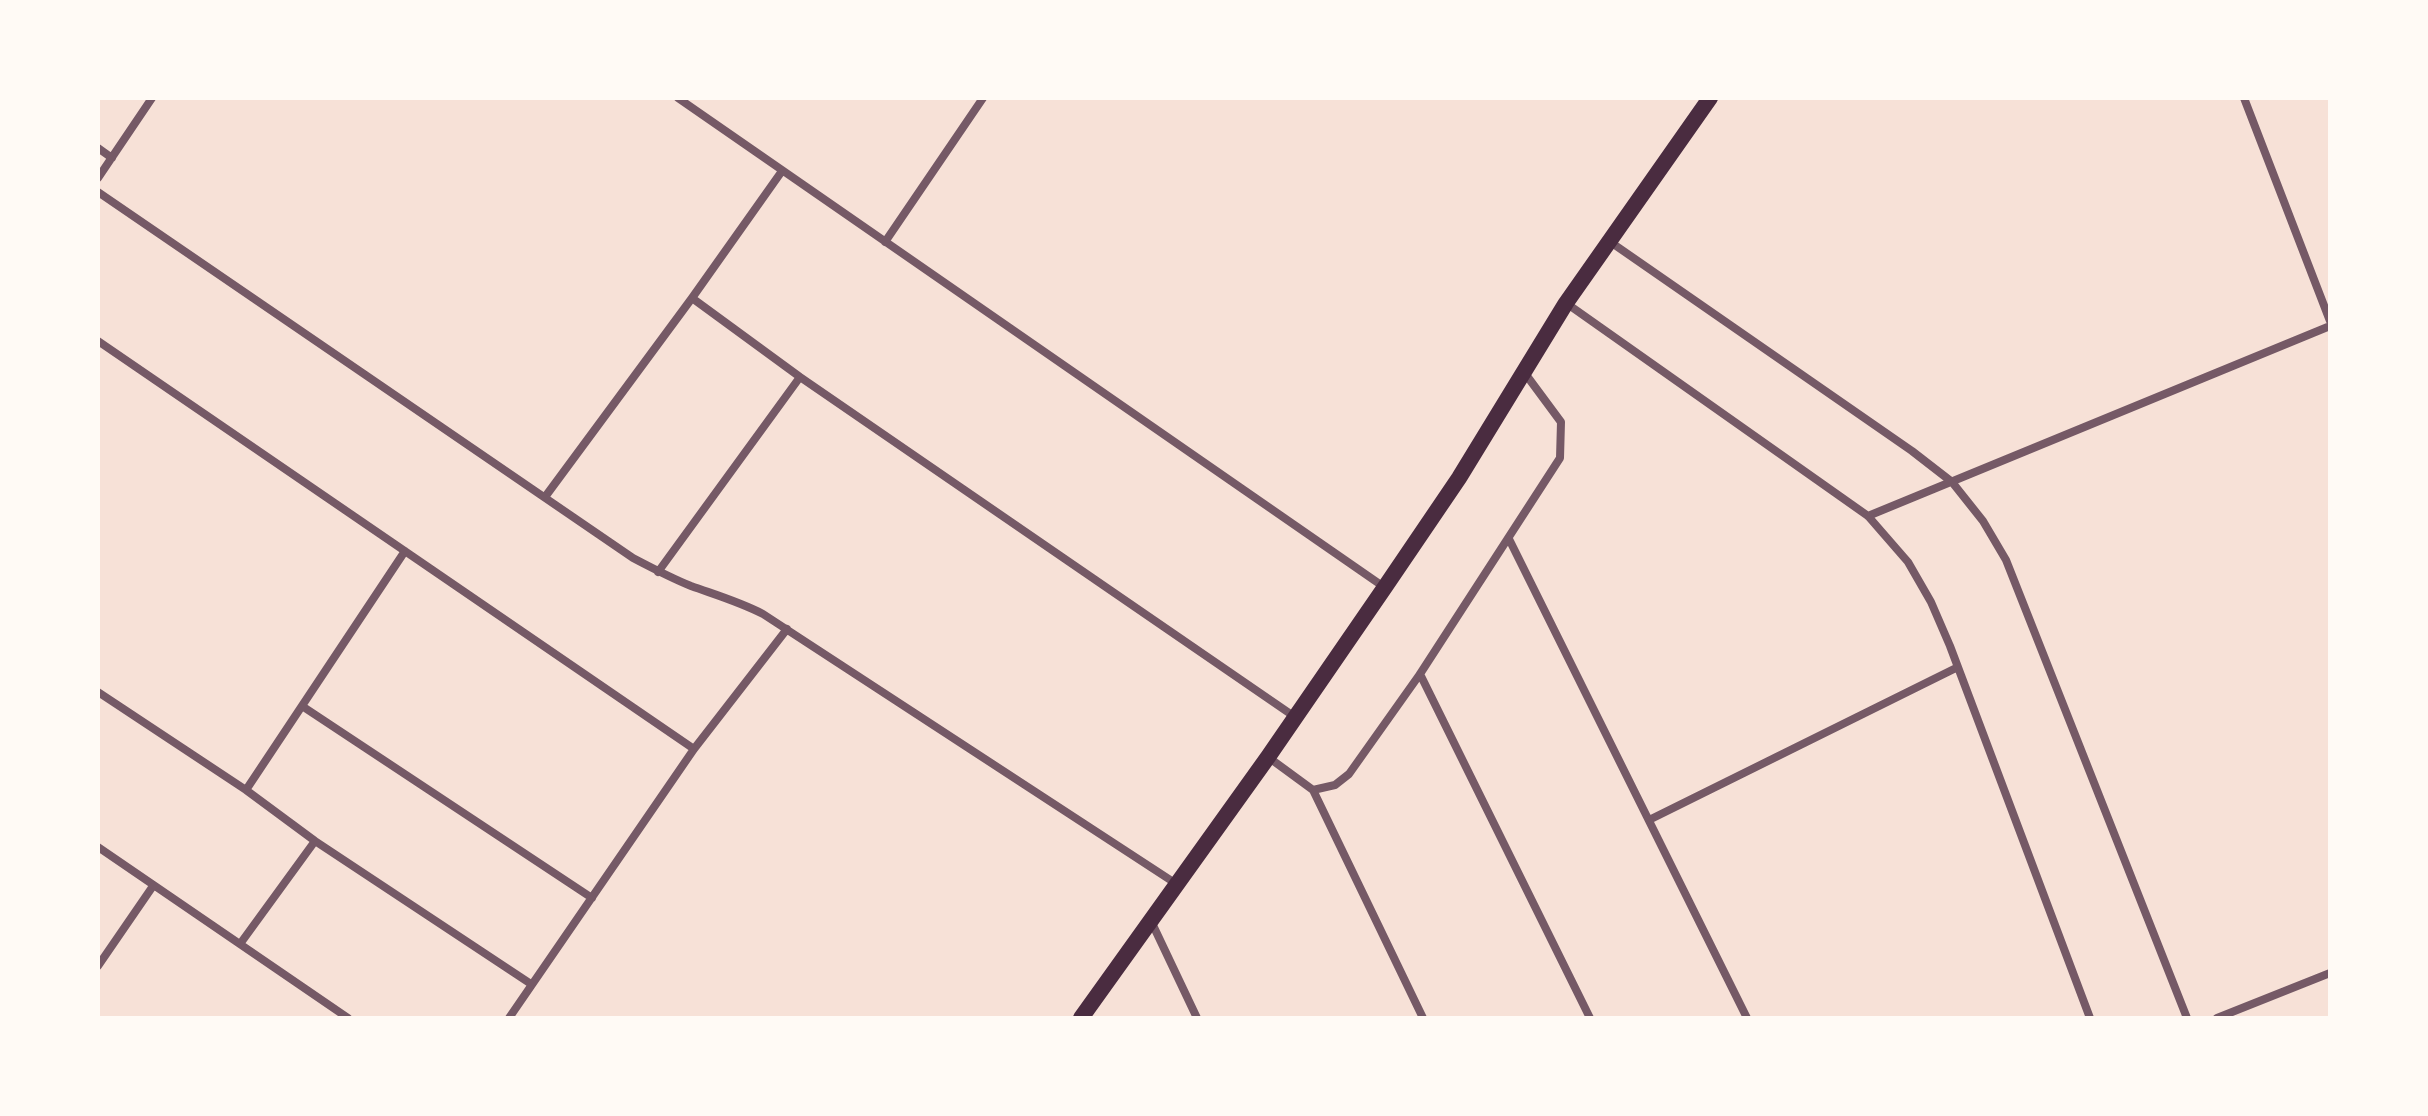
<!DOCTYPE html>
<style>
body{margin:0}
#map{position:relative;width:2428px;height:1116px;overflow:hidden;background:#f7e1d7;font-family:Poppins,sans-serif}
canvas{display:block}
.frame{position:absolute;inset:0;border:100px solid #fffaf5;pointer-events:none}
</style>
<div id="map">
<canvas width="2428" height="1116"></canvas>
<div class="frame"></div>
</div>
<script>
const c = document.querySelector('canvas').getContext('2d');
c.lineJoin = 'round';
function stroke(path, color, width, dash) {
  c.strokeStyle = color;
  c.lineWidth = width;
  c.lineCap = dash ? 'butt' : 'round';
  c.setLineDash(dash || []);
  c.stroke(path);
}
stroke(new Path2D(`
 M 678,98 L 1384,587
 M 2244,98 L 2330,321
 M 98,148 L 112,158
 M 98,178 L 152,98
 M 98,192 L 633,558 C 652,568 671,578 691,586 C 716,595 740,602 763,614 L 1175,883
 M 1609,241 L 1912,451 L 1952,482 L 1983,521 L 2006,560 L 2187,1018
 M 885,242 L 983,98
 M 692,298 L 800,377 L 1295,717
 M 1566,303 L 1868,516 L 1908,562 L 1931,602 L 1950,646 L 2090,1018
 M 98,341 L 694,749
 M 545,497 L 692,298 L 782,171
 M 1868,516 L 2330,326
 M 1509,539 L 1747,1018
 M 658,572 L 800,377
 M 1420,674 L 1590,1018
 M 98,692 L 246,790 L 315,841 L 531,984
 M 302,706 L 592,898
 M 1268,757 L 1313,790 L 1335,785 L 1349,774 L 1420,674 L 1560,458 L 1561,422 L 1524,372
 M 246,790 L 405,551
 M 1313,790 L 1423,1018
 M 1649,820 L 1958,667
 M 98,847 L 348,1018
 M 1151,921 L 1197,1018
 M 240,944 L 315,841
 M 98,966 L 153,886
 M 509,1018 L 694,749 L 787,629
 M 2217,1018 L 2330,973`), '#755966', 8);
stroke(new Path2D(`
 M 1081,1018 L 1268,757 L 1385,587 L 1459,478 L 1566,303 L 1710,98`), '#4a2c40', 16);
</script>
